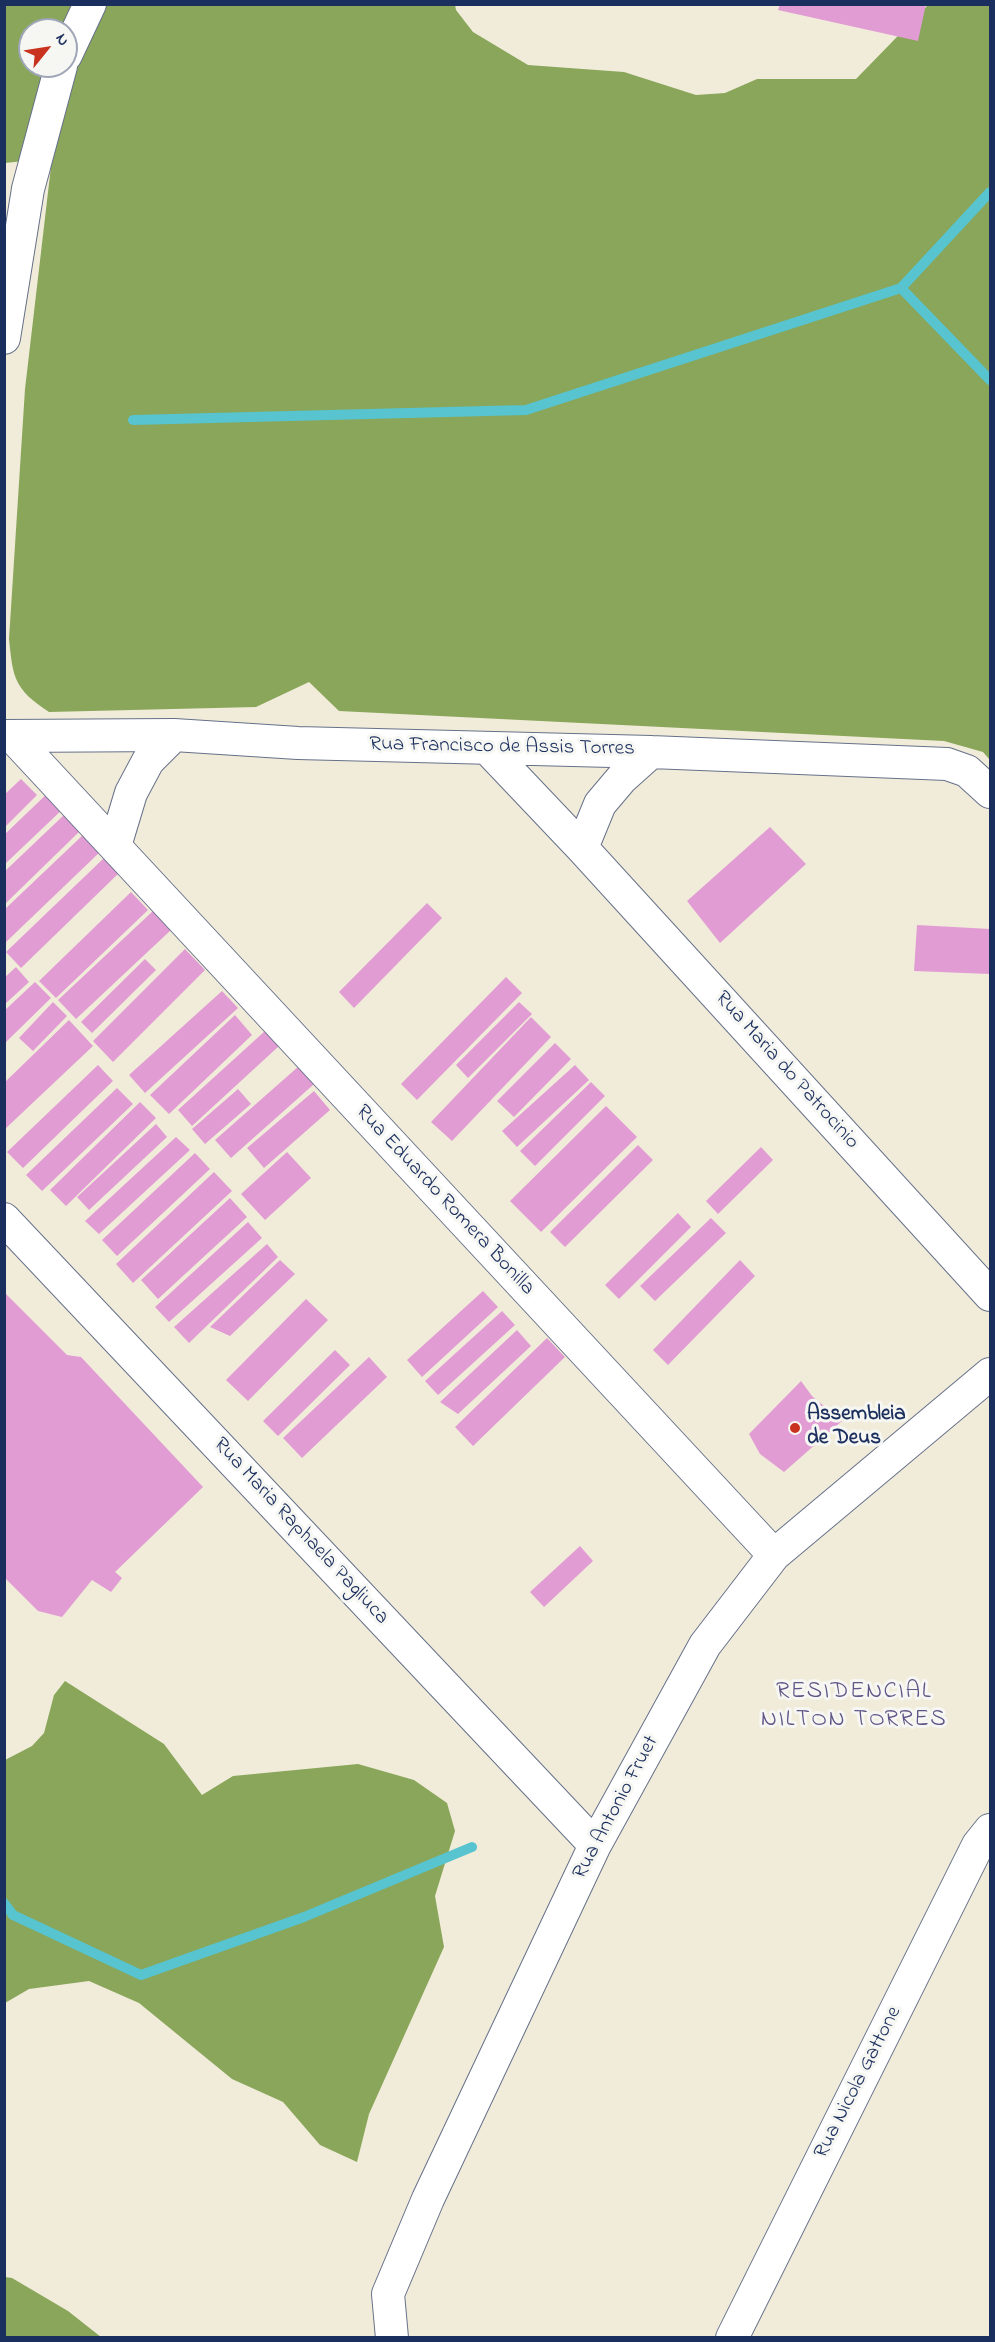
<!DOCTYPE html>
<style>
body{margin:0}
#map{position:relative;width:995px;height:2342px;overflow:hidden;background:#f1ecda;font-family:"Indie Flower",sans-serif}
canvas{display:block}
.frame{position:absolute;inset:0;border:6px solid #1b2f5e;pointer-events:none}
.north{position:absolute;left:18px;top:18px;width:60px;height:60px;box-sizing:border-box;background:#f6f6f2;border:2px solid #9ea6b7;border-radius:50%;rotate:60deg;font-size:16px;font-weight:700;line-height:24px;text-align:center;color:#1b2f5e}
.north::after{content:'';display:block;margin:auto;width:21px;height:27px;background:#c8321e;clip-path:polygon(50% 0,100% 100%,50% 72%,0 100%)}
</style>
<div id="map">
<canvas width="995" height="2342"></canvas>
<div class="frame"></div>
<div class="north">N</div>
</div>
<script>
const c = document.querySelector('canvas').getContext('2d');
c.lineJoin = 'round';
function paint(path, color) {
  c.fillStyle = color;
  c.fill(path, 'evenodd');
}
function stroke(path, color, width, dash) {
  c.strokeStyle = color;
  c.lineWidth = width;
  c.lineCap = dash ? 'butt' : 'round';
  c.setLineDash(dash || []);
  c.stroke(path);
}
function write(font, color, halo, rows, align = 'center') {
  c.font = font + ' "Indie Flower",sans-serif';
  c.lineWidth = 6;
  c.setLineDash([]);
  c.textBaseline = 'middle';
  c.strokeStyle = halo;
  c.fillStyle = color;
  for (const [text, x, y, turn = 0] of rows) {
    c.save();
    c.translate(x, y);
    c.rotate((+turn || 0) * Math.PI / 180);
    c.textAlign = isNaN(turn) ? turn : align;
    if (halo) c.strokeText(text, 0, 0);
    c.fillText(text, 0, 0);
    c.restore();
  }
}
paint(new Path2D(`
 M 4,5 L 455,5 L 456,10 L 473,32 L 528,65 L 624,72 L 696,95 L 725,93 L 757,79 L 856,79 L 928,5 L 990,5 L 990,760 L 983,752 L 944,741 L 339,711 L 309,682 L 256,707 L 49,712 C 14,689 13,678 9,639 L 25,389 L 52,158 L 5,163 ZM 30,30 L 66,30 L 66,66 L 30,66 Z
 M 65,1681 L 164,1744 L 202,1795 L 233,1776 L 358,1764 L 414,1780 L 447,1803 L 455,1831 L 435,1896 L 444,1947 L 369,2114 L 357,2162 L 320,2145 L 283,2102 L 232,2079 L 139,2003 L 89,1981 L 29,1989 L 5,2003 L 5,1760 L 32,1746 L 44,1733 L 54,1695 Z
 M 5,2277 L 12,2278 L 68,2311 L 101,2337 L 5,2337 Z`), '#89a65a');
stroke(new Path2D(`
 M 901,288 L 990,380
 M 133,420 L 526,410 L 901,288 L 990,192
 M 4,1903 L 13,1915 L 141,1975 L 304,1917 L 472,1847`), '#57c4cf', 10);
paint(new Path2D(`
 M 780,4 L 926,4 L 918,41 L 778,10 Z
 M 21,779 L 37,795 L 4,828 L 4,795 Z
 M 51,790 L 66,806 L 4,865 L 4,835 Z
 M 65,814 L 81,830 L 4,905 L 4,872 Z
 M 770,827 L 806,864 L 720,943 L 687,901 Z
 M 85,833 L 102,850 L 4,944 L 4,910 Z
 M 104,858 L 119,873 L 21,968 L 6,952 Z
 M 131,892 L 148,910 L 56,998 L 39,981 Z
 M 427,903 L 442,918 L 354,1008 L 339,992 Z
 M 153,911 L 171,930 L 76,1019 L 58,1000 Z
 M 917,925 L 990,929 L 990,974 L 914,971 Z
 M 185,949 L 205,970 L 113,1062 L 93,1041 Z
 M 145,959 L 156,970 L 92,1033 L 81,1022 Z
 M 16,967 L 29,982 L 4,1005 L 4,978 Z
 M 506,977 L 522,993 L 417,1100 L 401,1084 Z
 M 35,982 L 51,998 L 4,1044 L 4,1011 Z
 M 222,991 L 238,1008 L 145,1093 L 129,1075 Z
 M 53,1002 L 67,1016 L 33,1051 L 19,1038 Z
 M 519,1002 L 532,1014 L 468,1078 L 456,1065 Z
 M 235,1015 L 252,1035 L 169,1114 L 150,1095 Z
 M 531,1017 L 551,1037 L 452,1141 L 431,1122 Z
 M 69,1020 L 93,1046 L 4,1130 L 4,1083 Z
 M 265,1031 L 279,1046 L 192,1126 L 178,1110 Z
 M 555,1043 L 571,1059 L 514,1117 L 497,1101 Z
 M 307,1059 L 322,1077 L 231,1158 L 215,1140 Z
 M 98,1065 L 113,1081 L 23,1168 L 7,1152 Z
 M 575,1065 L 589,1080 L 517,1147 L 502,1131 Z
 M 591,1082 L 605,1096 L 535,1166 L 520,1151 Z
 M 117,1088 L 133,1104 L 42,1191 L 26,1175 Z
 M 238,1089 L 251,1104 L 205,1144 L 192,1129 Z
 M 314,1091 L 330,1110 L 264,1168 L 247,1148 Z
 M 140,1102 L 156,1118 L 66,1206 L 50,1190 Z
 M 606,1106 L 637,1137 L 541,1232 L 510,1201 Z
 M 156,1124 L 167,1137 L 89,1210 L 77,1197 Z
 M 176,1137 L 190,1150 L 99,1234 L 85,1221 Z
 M 638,1145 L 653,1160 L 565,1247 L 550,1232 Z
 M 761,1147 L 773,1160 L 718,1214 L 706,1201 Z
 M 287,1152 L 311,1178 L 265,1220 L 241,1194 Z
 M 195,1153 L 210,1169 L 117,1256 L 102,1240 Z
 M 214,1172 L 232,1191 L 133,1283 L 116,1264 Z
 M 230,1198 L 247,1217 L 158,1299 L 141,1280 Z
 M 678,1213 L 691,1227 L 619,1299 L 605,1285 Z
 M 711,1218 L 726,1233 L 655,1301 L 640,1286 Z
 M 248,1222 L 262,1238 L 169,1322 L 155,1307 Z
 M 267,1244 L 278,1257 L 189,1343 L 174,1327 Z
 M 280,1260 L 295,1274 L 230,1336 L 210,1327 Z
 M 740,1260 L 755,1276 L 668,1365 L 653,1350 Z
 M 483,1291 L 498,1307 L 422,1377 L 407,1360 Z
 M 4,1292 L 67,1355 L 81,1357 L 203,1487 L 115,1572 L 122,1578 L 111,1592 L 92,1580 L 62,1617 L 38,1611 L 4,1577 Z
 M 306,1299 L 328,1320 L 248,1401 L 226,1380 Z
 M 502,1311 L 515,1325 L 438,1395 L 425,1381 Z
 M 517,1330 L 531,1346 L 458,1414 L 440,1402 Z
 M 547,1338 L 565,1357 L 473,1446 L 455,1427 Z
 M 335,1350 L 350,1365 L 278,1436 L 263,1421 Z
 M 369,1357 L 387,1377 L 302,1458 L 283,1438 Z
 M 801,1381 L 812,1396 L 842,1421 L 784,1472 L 760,1454 L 749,1434 Z
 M 580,1546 L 593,1561 L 544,1607 L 530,1592 Z`), '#e19cd3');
const minor = new Path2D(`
 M 66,55 L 90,4
 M 4,338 L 28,189 L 61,66
 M 4,736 L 174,735 L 298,743 L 651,752 L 947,764 L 967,771 L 990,792
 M 13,737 L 774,1555
 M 488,749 L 582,848 L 990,1295
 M 115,846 L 131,793 L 148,761 L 174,735
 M 582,848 L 600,804 L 622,778 L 651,752
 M 4,1219 L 595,1845
 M 392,2338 L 388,2294 L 428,2199 L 595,1845 L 705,1645 L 774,1555 L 990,1374
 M 732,2338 L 978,1845 L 990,1830`);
stroke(minor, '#667189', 34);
stroke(minor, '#fff', 32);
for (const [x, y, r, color] of [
 [795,1428,6,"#c8321e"]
]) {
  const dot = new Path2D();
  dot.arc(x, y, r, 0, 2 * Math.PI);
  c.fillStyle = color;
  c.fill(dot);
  stroke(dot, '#f6f6f2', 2);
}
write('21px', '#1b2f5e', '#f6f6f2', [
 ["Rua Francisco de Assis Torres",502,748,1],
 ["Rua Maria do Patrocinio",786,1071,48],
 ["Rua Eduardo Romera Bonilla",444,1201,47],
 ["Rua Maria Raphaela Pagliuca",300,1532,47],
 ["Rua Antonio Fruet",617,1808,-62],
 ["Rua Nicola Gattone",859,2083,-63]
]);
write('bold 21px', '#1b2f5e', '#f6f6f2', [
 ["Assembleia",807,1416],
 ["de Deus",807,1440]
], 'left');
c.letterSpacing = '1.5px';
write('24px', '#605587', '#f6f6f2', [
 ["RESIDENCIAL",854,1693],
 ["NILTON TORRES",854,1721]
]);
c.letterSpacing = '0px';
</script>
